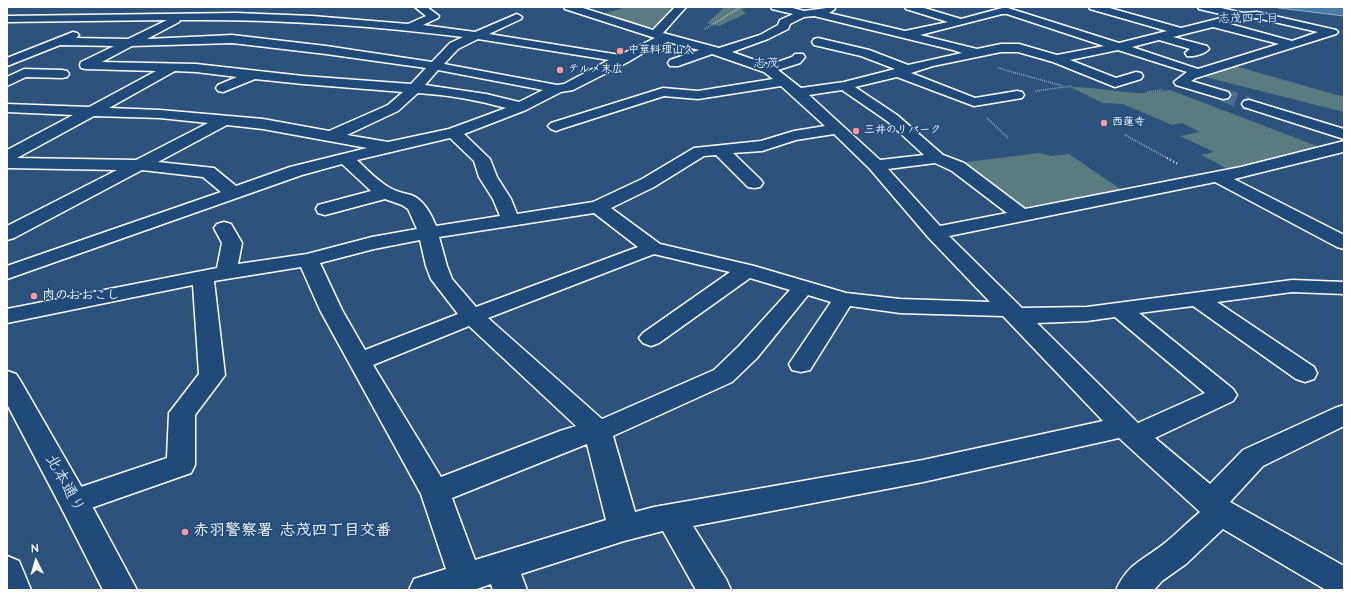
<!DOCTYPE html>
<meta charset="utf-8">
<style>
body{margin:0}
#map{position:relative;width:1351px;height:597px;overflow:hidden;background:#2d527c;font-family:"Architects Daughter",sans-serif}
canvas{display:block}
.frame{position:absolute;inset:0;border:8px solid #fff;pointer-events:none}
.north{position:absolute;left:16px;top:541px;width:40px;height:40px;-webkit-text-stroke:3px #1f4a7a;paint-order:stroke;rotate:355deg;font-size:11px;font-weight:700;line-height:16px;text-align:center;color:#fff}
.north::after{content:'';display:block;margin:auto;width:14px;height:18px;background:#fff;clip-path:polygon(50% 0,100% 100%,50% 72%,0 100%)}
</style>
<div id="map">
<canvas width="1351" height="597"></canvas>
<div class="frame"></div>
<div class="north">N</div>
</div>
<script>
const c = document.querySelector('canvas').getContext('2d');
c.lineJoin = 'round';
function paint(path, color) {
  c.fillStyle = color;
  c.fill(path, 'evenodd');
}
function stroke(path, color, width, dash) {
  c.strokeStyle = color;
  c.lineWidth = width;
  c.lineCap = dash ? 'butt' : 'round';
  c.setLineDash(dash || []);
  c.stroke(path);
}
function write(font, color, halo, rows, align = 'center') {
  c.font = font + ' "Architects Daughter","Klee One",sans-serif';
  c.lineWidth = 3;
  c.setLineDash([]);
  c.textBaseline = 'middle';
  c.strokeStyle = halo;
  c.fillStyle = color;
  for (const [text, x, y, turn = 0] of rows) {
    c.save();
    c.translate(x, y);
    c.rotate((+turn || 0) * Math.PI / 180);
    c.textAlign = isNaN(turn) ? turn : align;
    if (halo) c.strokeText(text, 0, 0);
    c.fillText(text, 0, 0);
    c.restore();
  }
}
paint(new Path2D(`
 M 627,7 L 675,7 L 663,18 L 657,27 L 645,27 L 605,13 Z
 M 725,7 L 744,7 L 742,11 L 747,13 L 719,26 L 707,23 Z
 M 1235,66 L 1344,97 L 1344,112 L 1205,77 Z
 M 1070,87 C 1105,87 1136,98 1170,90 L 1325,149 L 1230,170 L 1201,155 L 1214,152 L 1180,136 L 1200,132 L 1182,123 L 1172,125 L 1123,104 L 1103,103 Z
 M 1039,153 L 1051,156 L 1069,154 L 1122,190 L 1019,208 L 959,163 Z`), '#5a7c81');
const water = new Path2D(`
 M 1274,7 L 1344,7 L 1344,16 L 1279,8 Z`);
paint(water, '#4a7ca8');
stroke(water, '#92b0cb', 1);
stroke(new Path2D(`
 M 1223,95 L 1249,104`), '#4c6c90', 14, [14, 8]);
const minor = new Path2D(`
 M 415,7 L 427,7 L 439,16 L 438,18 L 423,25 L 475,32 L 517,14 L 522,17 L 521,19 L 489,34 L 620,55 L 655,38 L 565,9 L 564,7 L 580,7 L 653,30 L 675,7 L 686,7 L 663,33 L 719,48 L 760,35 L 778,25 L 780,20 L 793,14 L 772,9 L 771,7 L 789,7 L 804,11 L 834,7 L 835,9 L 829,13 L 905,31 L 948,22 L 906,9 L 905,7 L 921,7 L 961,19 L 1002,8 L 1008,8 L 1119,43 L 1167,31 L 1090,9 L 1089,7 L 1106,7 L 1181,28 L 1229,16 L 1199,9 L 1198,7 L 1217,7 L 1243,13 L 1257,12 L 1336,30 L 1338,32 L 1336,34 L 1196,78 L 1191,81 L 1228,92 L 1230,95 L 1228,98 L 1223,99 L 1176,85 L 1174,82 L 1187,72 L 1118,50 L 1070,60 L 1116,78 L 1136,72 L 1141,73 L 1143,76 L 1141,79 L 1115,87 L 1053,62 L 1018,52 L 1001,52 L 933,66 L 911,73 L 975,98 L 1017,91 L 1022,92 L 1024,95 L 1022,98 L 974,106 L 897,77 L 855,87 L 897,115 L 943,155 L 964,163 L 1025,209 L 1241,167 L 1344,141 L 1344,152 L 1343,152 L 1234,179 L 1344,235 L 1344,249 L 1337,247 L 1215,182 L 949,236 L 1022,308 L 1087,307 L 1292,280 L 1344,282 L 1344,294 L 1292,292 L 1217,302 L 1314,367 L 1317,373 L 1314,379 L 1305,382 L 1296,379 L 1193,306 L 1139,313 L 1233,389 L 1237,395 L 1233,401 L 1155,438 L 1210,484 L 1243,450 L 1335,408 L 1344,405 L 1344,426 L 1263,466 L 1230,502 L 1344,566 L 1344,590 L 1326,590 L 1223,529 L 1186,564 L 1162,581 L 1154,590 L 1116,590 C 1128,563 1144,560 1165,543 C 1177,533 1188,522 1200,512 L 1119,438 L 923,482 L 693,526 L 726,579 L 731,590 L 696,590 L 663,531 L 624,541 L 521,574 L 527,590 L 493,590 L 491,584 L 474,590 L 409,590 L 414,579 L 446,569 L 421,494 L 320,310 L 301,267 L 214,281 L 225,375 L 195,415 L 195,465 L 191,473 L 74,514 L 63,511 L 59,502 L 63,493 L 167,458 L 169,413 L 199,374 L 193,285 L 7,323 L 7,309 L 217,268 L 222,243 L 214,228 L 217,224 L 224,222 L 231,224 L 242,243 L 238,264 L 307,254 L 372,237 L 417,229 L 408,209 L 402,205 L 385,199 L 325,215 L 318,213 L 316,209 L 318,205 L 371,191 L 342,164 L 302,175 L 7,279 L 7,266 L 221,192 L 203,177 L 142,170 L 14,238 L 7,240 L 7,226 L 117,170 L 7,168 L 7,150 L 73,115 L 7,112 L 7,104 L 89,107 L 156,71 L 86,69 L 81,68 L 80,65 L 81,62 L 114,46 L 60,45 L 7,66 L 7,58 L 73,32 L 77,33 L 79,35 L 76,38 L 128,39 L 167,20 L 7,22 L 7,16 L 236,13 L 312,16 L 408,24 L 426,16 ZM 1002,14 L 1007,14 L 1104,46 L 1057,55 L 1019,44 L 1001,44 L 977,49 L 920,35 ZM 814,16 L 953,50 L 962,53 L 908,65 L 869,50 L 818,38 L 814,39 L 812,42 L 814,45 L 861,56 L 895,69 L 844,82 L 801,88 L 778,70 L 800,63 L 805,57 L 803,54 L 795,54 L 792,57 L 769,65 L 732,52 L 768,39 L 788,29 L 790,24 L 804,17 ZM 1257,18 L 1318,32 L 1292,41 L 1226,23 L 1243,19 ZM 180,20 C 275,19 369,25 463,37 L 450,43 L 432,62 L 326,46 L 232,35 L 147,39 L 179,22 ZM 1213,27 L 1279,44 L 1198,69 L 1132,47 L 1159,40 L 1190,49 L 1185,53 L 1187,56 C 1193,57 1205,54 1209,49 L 1207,46 L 1173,37 ZM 478,39 L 609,60 L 564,84 L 557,85 L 444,64 L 458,49 ZM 668,42 L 699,50 L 670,60 L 668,63 L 670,66 L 678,66 L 712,54 L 764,72 L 773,79 L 698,91 L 663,88 L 551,123 L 548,126 L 551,129 L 556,131 L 561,129 L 664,96 L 698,99 L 781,86 L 825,126 L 794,131 L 761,141 L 694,148 L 642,179 L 593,202 L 517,214 L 511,199 L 497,177 L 490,159 L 464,134 L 526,110 L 561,92 L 573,90 L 628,62 L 650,49 ZM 232,43 L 326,54 L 426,68 L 411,84 L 303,76 L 196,64 L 102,62 L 132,46 ZM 438,70 L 543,90 L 519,102 L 486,94 L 425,85 ZM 175,71 L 196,72 L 237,77 L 218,85 L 216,88 L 218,91 L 223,92 L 255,79 L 303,84 L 403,92 L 388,105 L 329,131 L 263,119 L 160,110 L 109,108 ZM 842,90 L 887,121 L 924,155 L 880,160 L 809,95 ZM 418,93 C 448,95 477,100 506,108 L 449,129 L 388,142 L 347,135 L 398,111 ZM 94,116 L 160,118 L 208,123 L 136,160 L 17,158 ZM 227,125 L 263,129 L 367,148 L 290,167 L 236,186 L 214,168 L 158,162 ZM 834,134 L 870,169 L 928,237 L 990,302 L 900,299 L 846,293 L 754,266 L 660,244 L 611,208 L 654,187 L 704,156 L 716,155 L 748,187 L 754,188 L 760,187 L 763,183 L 760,179 L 733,153 L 762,151 L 796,140 ZM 450,138 L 474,161 L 479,177 L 493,199 L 500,216 L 436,226 C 431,214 424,200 411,195 C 404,193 397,192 390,188 C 378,181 367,170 357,160 ZM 935,163 L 952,171 L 1007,213 L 940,226 L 888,169 ZM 594,213 L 638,247 L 476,307 L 452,279 L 447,266 L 439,237 ZM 420,240 L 426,266 L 431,279 L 458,314 L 365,350 L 342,310 L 320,263 L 374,249 ZM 654,254 L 730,272 L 643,333 L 639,338 L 643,343 L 651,346 L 659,343 L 750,278 L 790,290 L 739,346 L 714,370 L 602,419 L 488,318 ZM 808,295 L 831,302 L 789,364 L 792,370 L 801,372 L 810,370 L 850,306 L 900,313 L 1003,316 L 1103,421 L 923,460 L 654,507 L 635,512 L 613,436 L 732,382 L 757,358 ZM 1115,317 L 1205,393 L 1138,423 L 1037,323 L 1087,321 ZM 469,326 L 576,426 L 560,431 L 441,477 L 373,365 ZM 587,444 L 606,520 L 475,560 L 452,498 Z
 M 24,69 L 62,70 L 67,71 L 69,74 L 67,77 L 62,78 L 26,77 L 7,86 L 7,77 Z
 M 1249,100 L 1344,129 L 1344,139 L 1244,107 L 1242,104 L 1244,101 Z`);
const highway = new Path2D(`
 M 7,371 L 16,374 L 20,380 L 85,493 L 137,590 L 103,590 L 62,509 L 7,404 Z
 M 7,556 L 19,561 L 31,590 L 7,590 Z`);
stroke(minor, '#fff', 3);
stroke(highway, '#fff', 3);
stroke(new Path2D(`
 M 705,29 L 741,7
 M 998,68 L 1063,86
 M 1035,91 L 1072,86
 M 1147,92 L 1163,90
 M 987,118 L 1008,138
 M 1125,135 L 1169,159`), '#fff', 1.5, [0.5, 1.5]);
stroke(new Path2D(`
 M 1167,158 L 1178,164`), '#fff', 2, [1, 2.5]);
paint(minor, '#1f4a7a');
paint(highway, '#1f4a7a');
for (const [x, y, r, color] of [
 [620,51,4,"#ff9aa2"],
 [560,70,4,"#ff9aa2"],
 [1104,123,4,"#ff9aa2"],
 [856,131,4,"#ff9aa2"],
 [34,296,4,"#ff9aa2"],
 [185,532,4,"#ff9aa2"]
]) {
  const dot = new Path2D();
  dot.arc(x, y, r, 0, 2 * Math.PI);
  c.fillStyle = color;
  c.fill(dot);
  stroke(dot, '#1f4a7a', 1.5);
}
write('bold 11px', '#fff', '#1f4a7a', [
 ["中華料理山久",628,51],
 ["テルメ末広",568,70],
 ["西蓮寺",1112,123],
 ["三井のリパーク",864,131]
], 'left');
write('12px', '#fff', '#1f4a7a', [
 ["志茂四丁目",1248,19]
]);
write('13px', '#fff', '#1f4a7a', [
 ["志茂",766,64]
]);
write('bold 13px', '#fff', '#1f4a7a', [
 ["肉のおおこし",42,296]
], 'left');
write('16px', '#fff', '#1f4a7a', [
 ["北本通り",64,484,61]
]);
write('bold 16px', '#fff', '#1f4a7a', [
 ["赤羽警察署 志茂四丁目交番",193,532]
], 'left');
</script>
